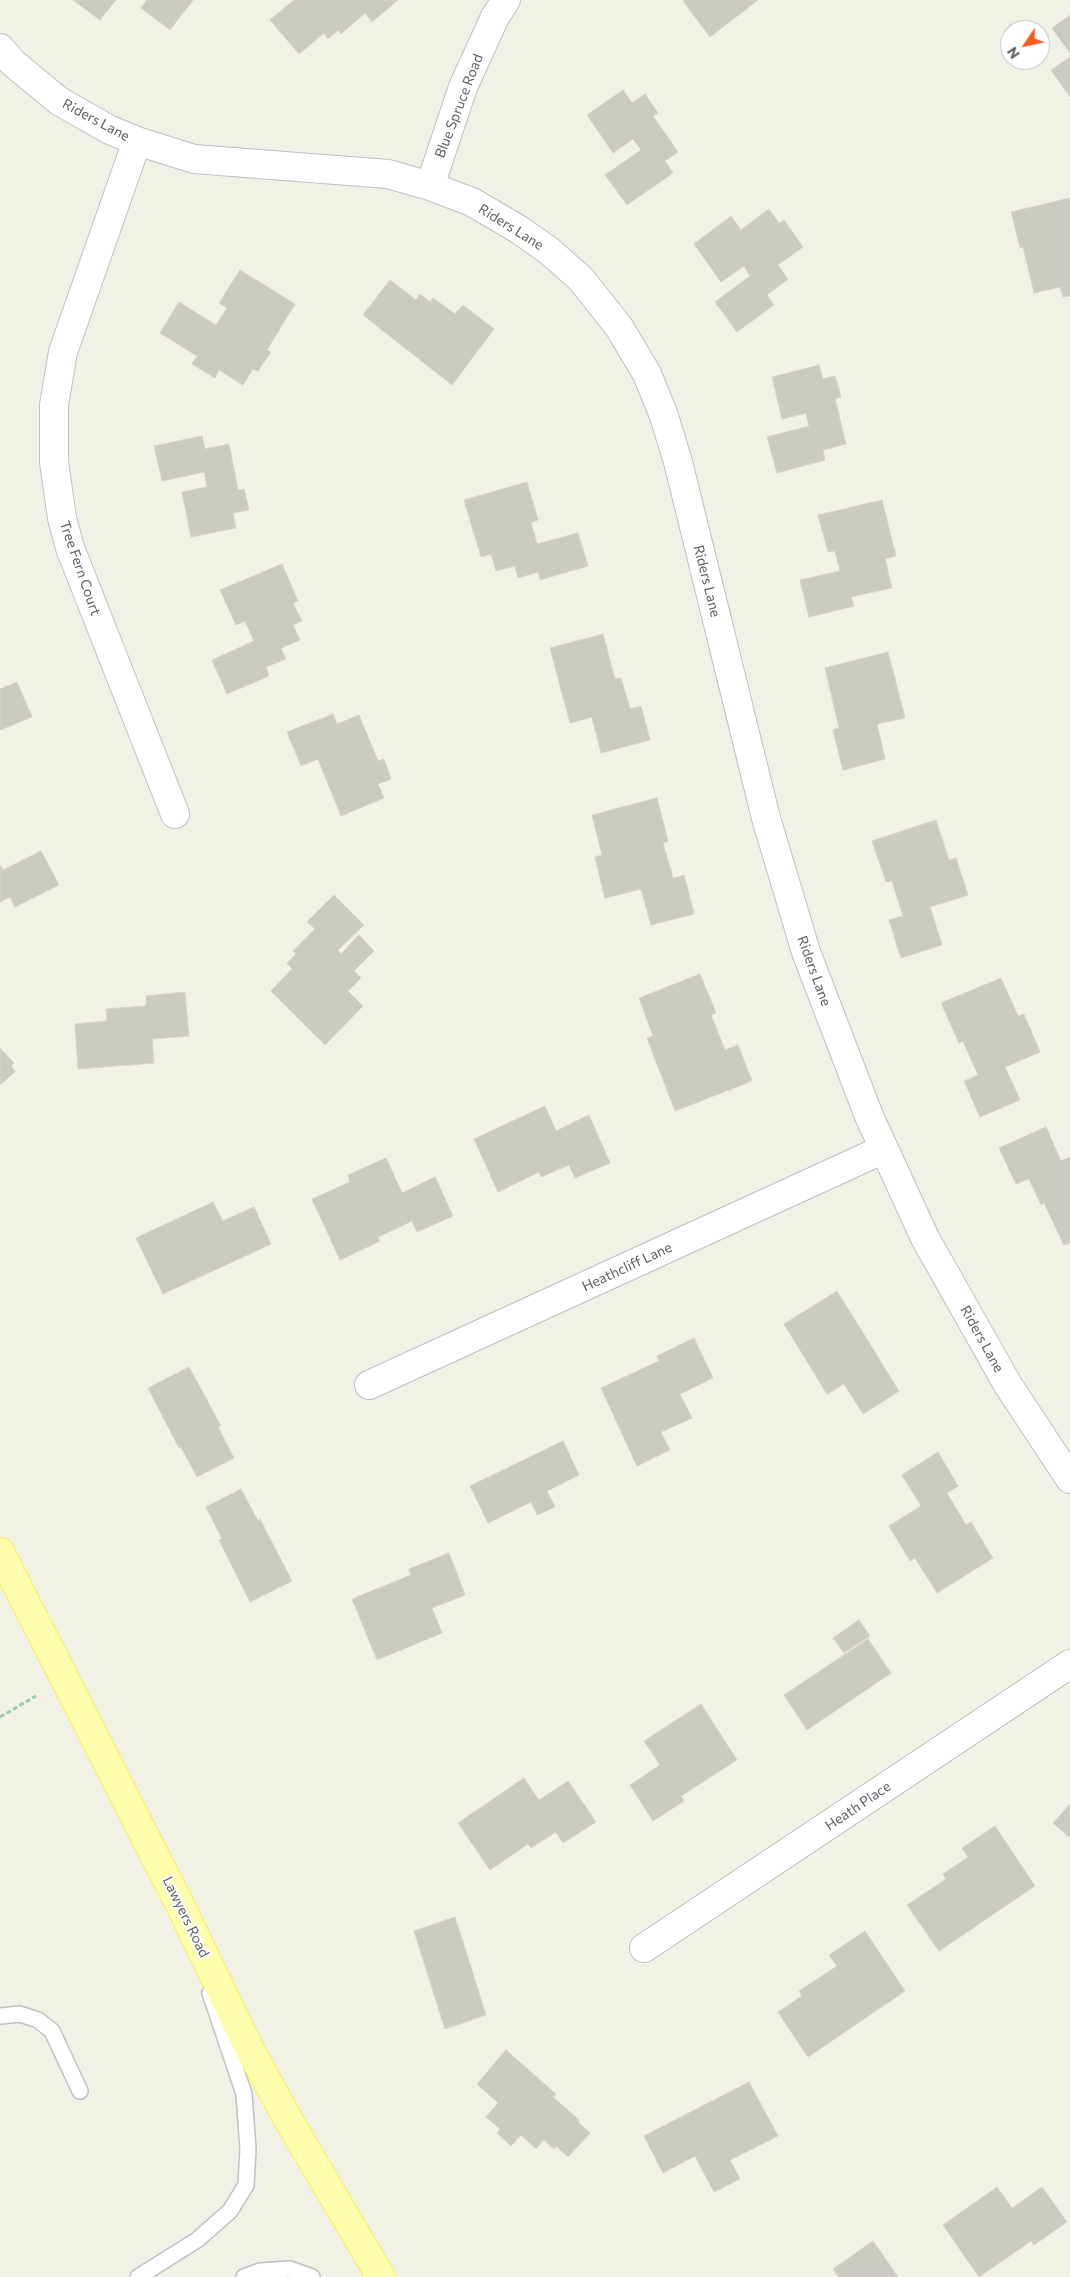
<!DOCTYPE html>
<html>
<head>
<meta charset="utf-8">
<style>
	body { margin:0 }
	#map { position:relative; width:1070px; height:2277px; overflow:hidden; background:#f1f1e6; font-family:Commissioner,sans-serif }
	canvas { display:block }
	.north { position:absolute; left:1000px; top:20px; width:50px; height:50px; box-sizing:border-box; background:#fff; border:1px solid #bebfc3; border-radius:50%; rotate:236deg; font-size:14px; font-weight:700; line-height:20px; text-align:center; color:#5d6068 }
	.north::after { content:''; display:block; margin:auto; width:18px; height:22px; background:#fa5b23; clip-path:polygon(50% 0,100% 100%,50% 72%,0 100%) }
</style>
</head>
<body>
<div id="map">
<canvas width="1070" height="2277"></canvas>
<div class="north">N</div>
</div>
<script>
const ctx = document.querySelector('canvas').getContext('2d');
ctx.lineJoin = 'round';
function paint(path, color) {
  ctx.fillStyle = color;
  ctx.fill(path, 'evenodd');
}
function poly(rows) {
  const path = new Path2D();
  for (const r of rows) {
    path.moveTo(r[0], r[1]);
    for (let i = 2; i < r.length; i += 2) path.lineTo(r[i], r[i + 1]);
  }
  return path;
}
function trace(path, color, width, dash) {
  ctx.strokeStyle = color;
  ctx.lineWidth = width;
  ctx.lineCap = dash ? 'butt' : 'round';
  ctx.setLineDash(dash || []);
  ctx.stroke(path);
}
function write(font, color, halo, rows, align = 'center') {
  ctx.font = font + ' Commissioner,sans-serif';
  ctx.lineWidth = 4;
  ctx.setLineDash([]);
  ctx.textBaseline = 'middle';
  ctx.strokeStyle = halo;
  ctx.fillStyle = color;
  for (const [text, x, y, turn = 0] of rows) {
    ctx.save();
    ctx.translate(x, y);
    ctx.rotate((+turn || 0) * Math.PI / 180);
    ctx.textAlign = isNaN(turn) ? turn : align;
    if (halo) ctx.strokeText(text, 0, 0);
    ctx.fillText(text, 0, 0);
    ctx.restore();
  }
}
const building = poly([
	[73,0,116,0,100,20,73,0],
	[147,0,193,0,170,30,141,8,147,0],
	[294,0,398,0,372,22,365,13,341,34,338,30,328,39,324,33,299,54,270,20,294,0],
	[685,0,758,0,710,37,683,1,685,0],
	[1070,15,1070,53,1052,28,1070,15],
	[1070,57,1070,97,1051,70,1070,57],
	[623,90,632,103,645,94,658,113,653,116,678,152,665,161,673,173,627,205,605,175,641,150,633,139,613,153,587,115,623,90],
	[1070,198,1070,296,1063,297,1060,287,1034,293,1023,247,1020,248,1011,212,1070,198],
	[769,209,779,223,784,220,803,247,778,265,788,279,767,295,774,305,737,332,715,302,750,276,744,266,721,282,694,244,731,216,741,230,769,209],
	[240,270,295,304,267,350,271,352,258,371,253,369,243,385,219,370,215,378,192,364,197,356,160,333,179,302,216,325,227,308,219,303,240,270],
	[390,280,416,300,420,294,430,302,433,298,455,314,463,305,494,329,452,385,363,315,390,280],
	[819,365,823,379,835,376,841,397,835,399,846,444,823,450,825,460,777,473,767,437,809,426,806,413,782,419,772,377,819,365],
	[202,436,205,449,229,444,238,490,244,489,249,510,233,513,236,528,191,537,182,492,207,487,204,472,162,481,154,446,202,436],
	[527,482,538,520,531,522,537,544,578,533,588,566,540,580,538,572,518,578,515,566,496,571,491,554,481,557,464,500,527,482],
	[882,500,896,556,885,559,892,588,851,597,854,606,809,617,800,580,840,571,835,551,828,552,818,515,882,500],
	[282,564,298,601,293,603,302,621,293,625,300,640,281,648,286,659,266,667,269,676,227,694,212,660,254,641,245,621,236,625,220,590,282,564],
	[603,634,615,679,621,678,630,709,641,706,650,740,601,753,592,717,570,723,550,648,603,634],
	[888,652,905,718,877,724,885,759,843,770,833,730,839,728,825,668,888,652],
	[17,682,32,717,0,730,0,689,17,682],
	[333,714,337,724,359,715,378,761,384,759,391,779,378,784,384,798,341,816,318,759,301,766,287,732,333,714],
	[657,798,668,841,663,843,673,878,684,875,694,914,651,925,641,889,605,898,595,857,602,855,592,815,657,798],
	[936,820,949,860,956,858,968,895,930,907,942,945,901,958,889,920,903,916,892,881,886,882,872,841,936,820],
	[41,851,59,885,15,907,10,897,0,902,0,865,3,870,41,851],
	[334,895,364,925,338,950,341,954,359,935,374,951,354,971,361,978,348,991,363,1006,325,1045,271,991,292,969,287,963,296,954,293,951,315,929,307,922,334,895],
	[700,974,716,1013,711,1015,725,1050,738,1045,752,1081,675,1111,647,1038,653,1036,639,998,700,974],
	[1001,978,1018,1016,1024,1014,1040,1052,1005,1067,1020,1100,980,1117,964,1081,978,1075,963,1041,959,1043,941,1003,1001,978],
	[185,992,189,1036,152,1039,154,1063,78,1069,75,1024,107,1021,106,1009,146,1006,146,996,185,992],
	[0,1048,14,1063,11,1066,15,1072,0,1085,0,1048],
	[545,1106,556,1131,589,1115,610,1163,575,1178,569,1165,541,1177,539,1172,498,1192,474,1139,545,1106],
	[1046,1127,1061,1161,1070,1157,1070,1243,1064,1245,1044,1203,1041,1205,1029,1179,1016,1184,999,1148,1046,1127],
	[386,1158,402,1193,435,1177,453,1216,417,1232,412,1221,378,1237,380,1241,340,1260,312,1199,350,1182,348,1175,386,1158],
	[213,1202,223,1221,254,1207,271,1244,163,1294,136,1238,213,1202],
	[837,1291,899,1391,863,1414,844,1384,827,1394,784,1324,837,1291],
	[694,1338,713,1378,680,1394,692,1418,661,1432,670,1450,637,1466,601,1388,659,1361,657,1356,694,1338],
	[189,1367,221,1426,218,1427,234,1458,197,1477,181,1447,179,1448,148,1388,189,1367],
	[563,1441,579,1475,547,1491,555,1507,537,1515,531,1502,488,1523,470,1486,563,1441],
	[938,1452,958,1486,947,1493,966,1525,971,1522,993,1558,937,1593,915,1558,910,1561,889,1526,921,1506,902,1475,938,1452],
	[241,1489,258,1521,260,1519,292,1581,250,1602,219,1540,222,1539,206,1507,241,1489],
	[449,1553,465,1595,432,1608,442,1633,377,1660,352,1599,411,1575,409,1569,449,1553],
	[859,1620,870,1636,844,1653,833,1638,859,1620],
	[868,1639,891,1673,807,1730,784,1695,868,1639],
	[701,1704,737,1760,681,1796,684,1801,653,1821,630,1785,660,1765,644,1741,701,1704],
	[524,1778,539,1800,568,1781,596,1822,563,1843,556,1832,531,1848,528,1844,490,1870,458,1823,524,1778],
	[1070,1804,1070,1838,1053,1823,1070,1804],
	[995,1826,1035,1886,939,1951,907,1905,946,1879,943,1874,968,1857,962,1848,995,1826],
	[455,1917,486,2015,445,2029,414,1931,455,1917],
	[865,1931,905,1991,808,2057,778,2012,802,1996,799,1991,837,1966,829,1955,865,1931],
	[506,2050,556,2094,553,2097,579,2120,578,2122,590,2133,568,2157,556,2146,554,2149,544,2140,536,2149,521,2135,511,2146,497,2133,500,2129,486,2117,498,2103,477,2084,506,2050],
	[749,2082,778,2136,730,2160,740,2179,714,2192,695,2156,663,2173,644,2136,749,2082],
	[997,2187,1012,2208,1042,2187,1067,2222,1034,2245,1031,2241,979,2277,943,2225,997,2187],
	[873,2241,898,2277,839,2277,833,2269,873,2241]
]);
const path = poly([
	[0,1717,36,1696]
]);
const lane = poly([
	[0,2016,20,2014,38,2020,52,2031,80,2091],
	[138,2277,197,2240,230,2211,246,2185,248,2149,244,2094,210,1993],
	[244,2277,260,2271,290,2269,312,2277]
]);
const street = poly([
	[0,48,13,63,59,101,110,130,137,141,194,159,388,174,430,186,472,202,518,229,548,250,581,279,619,327,647,374,664,416,678,462,766,818,806,952,869,1116,925,1238,1008,1385,1070,1479],
	[137,141,63,352,54,405,54,462,62,518,70,548,175,814],
	[430,186,463,87,495,17,506,0],
	[369,1385,884,1149],
	[644,1948,1070,1664]
]);
const primary = poly([
	[0,1552,181,1907,248,2046,289,2121,381,2277]
]);
const streetNames = [
	["Blue Spruce Road",459,106,-69],
	["Riders Lane",96,120,28],
	["Riders Lane",511,227,32],
	["Tree Fern Court",80,568,71],
	["Riders Lane",707,581,76],
	["Riders Lane",814,971,70],
	["Heathcliff Lane",627,1267,-25],
	["Riders Lane",982,1339,61],
	["Heath Place",858,1806,-34],
	["Lawyers Road",186,1917,64]
];
paint(building, '#cccbc3');
trace(building, '#d7d4c3', 1);
trace(lane, '#bfc1c8', 18);
trace(street, '#bfc1c8', 30);
trace(primary, '#ffed51', 30);
trace(path, '#98ccb0', 3, [5, 2.5]);
trace(lane, '#fff', 15);
trace(street, '#fff', 28);
trace(primary, '#fdffad', 28);
write('14px', '#5d6068', '#fff', streetNames);
</script>
</body>
</html>
